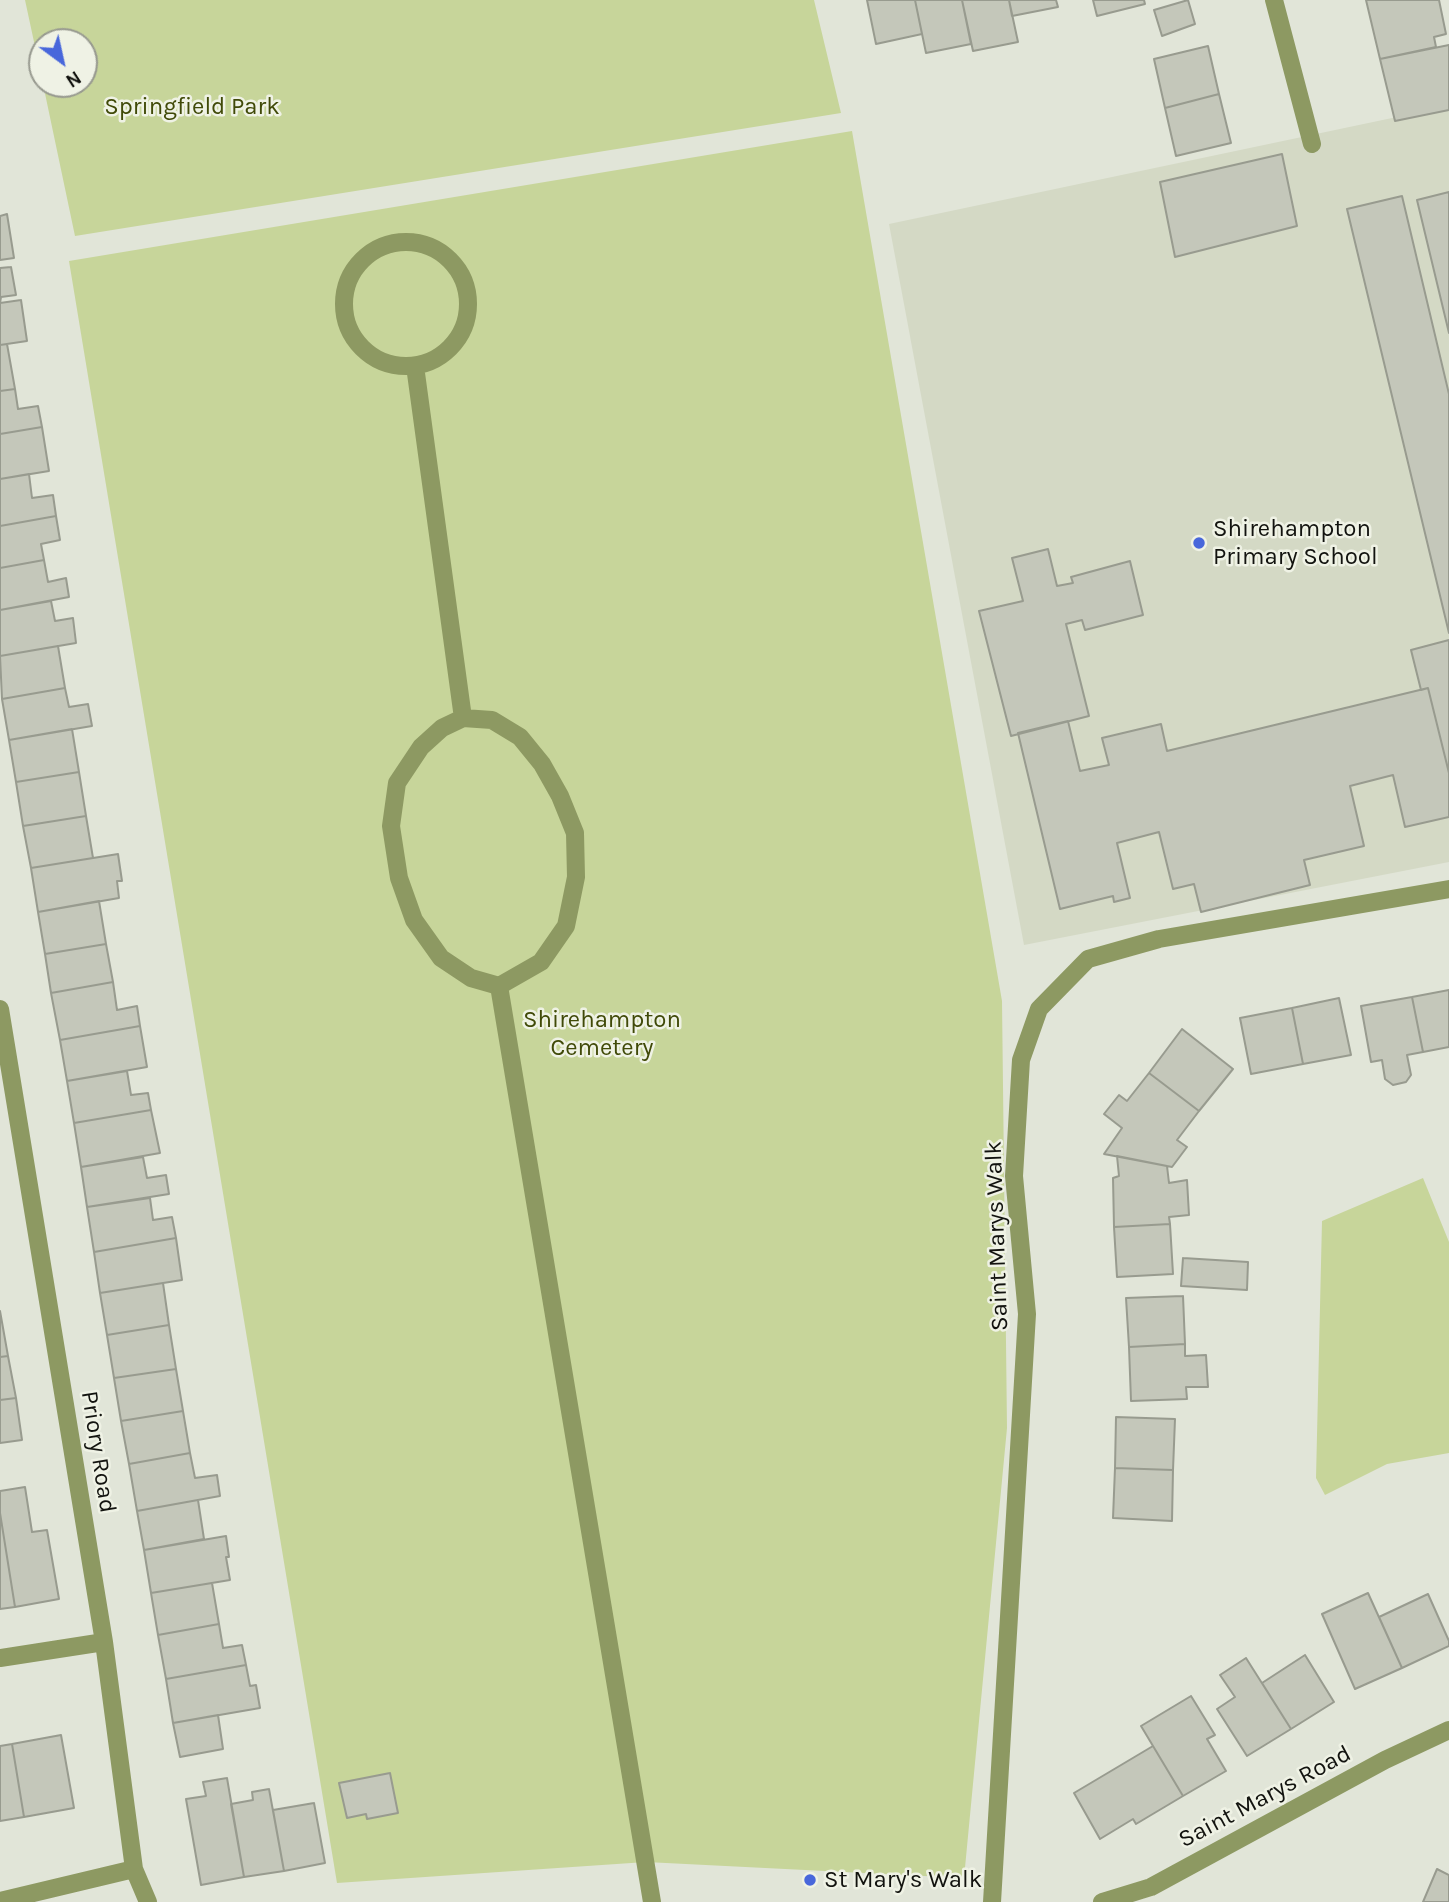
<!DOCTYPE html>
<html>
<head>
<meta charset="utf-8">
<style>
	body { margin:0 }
	#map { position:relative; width:1449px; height:1902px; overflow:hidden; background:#e1e5d8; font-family:Karla,sans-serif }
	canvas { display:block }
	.north { position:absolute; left:28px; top:28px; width:70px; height:70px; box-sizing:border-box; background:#eff2e5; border:2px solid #97998f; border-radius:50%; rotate:147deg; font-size:19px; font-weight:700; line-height:28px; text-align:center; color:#12130f }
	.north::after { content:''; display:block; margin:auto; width:24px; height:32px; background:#4867db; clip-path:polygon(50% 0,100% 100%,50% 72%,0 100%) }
</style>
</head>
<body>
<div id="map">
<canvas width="1449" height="1902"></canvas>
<div class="north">N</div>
</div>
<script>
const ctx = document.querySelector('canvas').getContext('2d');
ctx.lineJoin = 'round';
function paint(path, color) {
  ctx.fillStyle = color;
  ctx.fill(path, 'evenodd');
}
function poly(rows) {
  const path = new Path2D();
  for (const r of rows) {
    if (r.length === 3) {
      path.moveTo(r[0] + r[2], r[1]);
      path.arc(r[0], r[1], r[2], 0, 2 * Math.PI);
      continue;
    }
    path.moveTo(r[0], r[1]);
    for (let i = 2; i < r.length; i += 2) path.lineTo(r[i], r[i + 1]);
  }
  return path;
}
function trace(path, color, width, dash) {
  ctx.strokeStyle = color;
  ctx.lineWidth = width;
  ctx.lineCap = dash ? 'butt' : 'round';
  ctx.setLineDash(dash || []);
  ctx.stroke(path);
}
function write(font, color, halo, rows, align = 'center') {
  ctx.font = font + ' Karla,sans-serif';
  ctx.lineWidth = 5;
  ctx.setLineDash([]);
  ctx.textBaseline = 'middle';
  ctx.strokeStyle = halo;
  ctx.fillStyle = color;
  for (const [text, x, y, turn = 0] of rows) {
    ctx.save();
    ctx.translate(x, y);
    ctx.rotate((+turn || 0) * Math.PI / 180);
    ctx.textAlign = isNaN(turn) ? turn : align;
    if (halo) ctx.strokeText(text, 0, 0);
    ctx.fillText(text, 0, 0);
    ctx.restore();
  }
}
const built = poly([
	[1449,106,1449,862,1024,945,889,224]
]);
const green = poly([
	[25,0,814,0,841,113,75,236,43,84,84,84,84,42,42,42,42,79],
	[852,131,1002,1001,1007,1428,964,1878,646,1862,337,1883,69,261],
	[1423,1178,1449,1242,1449,1453,1387,1464,1325,1495,1316,1478,1322,1221]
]);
const building = poly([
	[867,0,915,0,922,34,876,44,867,0],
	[915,0,962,0,971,44,926,53,915,0],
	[962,0,1009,0,1018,42,973,51,962,0],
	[1009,0,1056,0,1058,7,1012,16,1009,0],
	[1093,0,1144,0,1145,4,1097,16,1093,0],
	[1188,0,1195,24,1162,36,1154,10,1188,0],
	[1366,0,1439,0,1446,34,1434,37,1436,47,1380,59,1366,0],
	[1449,45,1449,110,1395,121,1380,59,1449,45],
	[1208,46,1219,94,1165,108,1154,59,1208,46],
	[1219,94,1231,143,1176,156,1165,108,1219,94],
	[1282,154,1297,226,1175,257,1160,182,1282,154],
	[1449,192,1449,333,1417,200,1449,192],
	[1402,196,1449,394,1449,633,1347,209,1402,196],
	[7,214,14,258,0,260,0,216,7,214],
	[11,267,16,295,1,297,0,303,0,268,11,267],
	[21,300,27,341,0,345,0,303,21,300],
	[7,344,15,389,0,391,0,345,7,344],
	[15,389,18,409,38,406,42,427,0,434,0,391,15,389],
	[42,427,49,471,0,479,0,434,42,427],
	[29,474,32,498,53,495,56,516,0,526,0,479,29,474],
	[56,516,60,540,41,544,44,560,0,568,0,526,56,516],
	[1048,549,1057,586,1073,583,1071,577,1130,561,1143,615,1085,630,1082,620,1066,624,1089,716,1011,736,979,611,1023,601,1012,558,1048,549],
	[44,560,48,582,66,578,69,597,0,610,0,568,44,560],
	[51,601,55,621,73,618,76,643,0,656,0,610,51,601],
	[1449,640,1449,773,1428,688,1421,690,1411,650,1449,640],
	[58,646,65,688,2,699,0,656,58,646],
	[65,688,69,707,88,704,92,726,9,740,2,699,65,688],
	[1428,688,1449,773,1449,817,1405,827,1393,775,1350,786,1364,846,1304,860,1310,885,1201,912,1194,884,1173,889,1159,832,1117,843,1130,898,1114,902,1113,896,1060,909,1018,733,1068,721,1080,771,1109,765,1102,738,1161,724,1167,751,1428,688],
	[72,729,79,772,16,782,9,740,72,729],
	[79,772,86,816,23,826,16,782,79,772],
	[86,816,93,858,31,868,23,826,86,816],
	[118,854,122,881,117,881,119,898,38,912,31,868,118,854],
	[99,901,106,944,45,954,38,912,99,901],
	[106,944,113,982,51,993,45,954,106,944],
	[113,982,117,1010,137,1006,140,1026,60,1040,51,993,113,982],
	[1449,990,1449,1047,1423,1052,1412,997,1449,990],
	[1412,997,1423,1052,1407,1055,1411,1075,1406,1082,1393,1085,1385,1079,1382,1060,1371,1062,1361,1006,1412,997],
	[1339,998,1351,1055,1303,1064,1292,1008,1339,998],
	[1292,1008,1303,1064,1251,1074,1240,1018,1292,1008],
	[140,1026,147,1067,67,1081,60,1040,140,1026],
	[1182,1029,1233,1069,1199,1111,1149,1073,1182,1029],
	[127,1071,131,1095,148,1093,151,1110,74,1123,67,1081,127,1071],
	[1149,1073,1199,1111,1177,1140,1187,1147,1172,1167,1104,1154,1122,1128,1104,1114,1119,1095,1127,1101,1149,1073],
	[151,1110,160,1153,81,1167,74,1123,151,1110],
	[1117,1156,1167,1166,1169,1183,1187,1180,1189,1215,1169,1217,1170,1224,1114,1227,1113,1178,1119,1176,1117,1156],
	[143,1157,147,1178,166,1175,169,1194,87,1207,81,1167,143,1157],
	[150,1198,153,1220,172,1217,176,1238,94,1252,87,1207,150,1198],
	[1170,1224,1173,1274,1117,1277,1114,1227,1170,1224],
	[176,1238,182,1280,100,1293,94,1252,176,1238],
	[1183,1258,1248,1262,1247,1290,1181,1286,1183,1258],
	[163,1283,169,1325,107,1335,100,1293,163,1283],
	[1183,1296,1185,1344,1129,1347,1126,1298,1183,1296],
	[0,1311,8,1356,0,1357,0,1311],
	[169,1325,176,1369,114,1378,107,1335,169,1325],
	[1185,1344,1185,1356,1206,1355,1208,1387,1186,1387,1187,1399,1131,1401,1129,1347,1185,1344],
	[8,1356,16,1398,0,1400,0,1357,8,1356],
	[176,1369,183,1411,121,1421,114,1378,176,1369],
	[16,1398,22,1440,0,1443,0,1400,16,1398],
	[183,1411,190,1453,129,1464,121,1421,183,1411],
	[1116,1417,1175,1419,1173,1470,1115,1468,1116,1417],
	[190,1453,195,1478,217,1475,220,1496,137,1511,129,1464,190,1453],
	[1115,1468,1173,1470,1172,1521,1113,1518,1115,1468],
	[25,1487,32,1532,47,1530,59,1599,15,1607,0,1513,0,1491,25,1487],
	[198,1500,204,1539,144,1550,137,1511,198,1500],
	[0,1513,15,1607,0,1609,0,1513],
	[226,1536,229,1557,226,1557,230,1580,151,1593,144,1550,226,1536],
	[212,1583,219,1624,158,1635,151,1593,212,1583],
	[1368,1593,1402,1668,1355,1689,1322,1614,1368,1593],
	[1428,1594,1449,1641,1449,1646,1402,1668,1379,1617,1428,1594],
	[219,1624,223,1648,242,1645,246,1665,166,1679,158,1635,219,1624],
	[1305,1655,1334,1702,1291,1729,1262,1683,1305,1655],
	[1246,1658,1291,1729,1247,1756,1217,1709,1235,1697,1220,1675,1246,1658],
	[246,1665,250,1686,256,1685,260,1708,173,1723,166,1679,246,1665],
	[1191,1696,1215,1735,1207,1739,1226,1771,1183,1796,1141,1726,1191,1696],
	[218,1715,223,1749,180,1757,173,1723,218,1715],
	[61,1735,74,1808,24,1817,12,1744,61,1735],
	[12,1744,24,1817,0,1821,0,1746,12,1744],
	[1153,1746,1183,1796,1136,1824,1133,1819,1100,1839,1074,1793,1153,1746],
	[390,1773,398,1813,367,1819,366,1814,347,1818,339,1783,390,1773],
	[227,1778,244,1877,201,1885,186,1799,206,1796,203,1782,227,1778],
	[269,1789,284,1871,244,1877,231,1804,253,1800,252,1792,269,1789],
	[314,1803,325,1863,284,1871,273,1810,314,1803],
	[1437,1869,1449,1875,1449,1902,1423,1902,1437,1869]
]);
const minor = poly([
	[1274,0,1312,144],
	[406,304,62],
	[415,366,463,718],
	[463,718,492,720,520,737,542,764,560,796,575,833,576,877,566,926,541,962,499,986,471,978,441,958,414,920,399,878,391,826,397,783,421,747,442,728,463,718],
	[499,986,652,1902],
	[0,1009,104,1642,134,1869,148,1902],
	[0,1658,104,1642],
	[0,1901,134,1869],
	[992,1902,1027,1314,1014,1176,1021,1060,1039,1009,1088,959,1159,939,1449,889],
	[1102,1902,1151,1887,1385,1760,1449,1730]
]);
const markers = [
	[1199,543,7,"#4867db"],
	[810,1880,7,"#4867db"]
];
const parkNames = [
	["Springfield Park",192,107],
	["Shirehampton",602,1020],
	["Cemetery",602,1048]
];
const poiNames = [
	["Shirehampton",1213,529],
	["Primary School",1213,557],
	["St Mary's Walk",824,1880]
];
const streetNames = [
	["Saint Marys Walk",997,1236,-92],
	["Priory Road",98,1452,81],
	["Saint Marys Road",1265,1797,-28]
];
paint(built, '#d4d9c5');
paint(green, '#c7d59a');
paint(building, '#c4c7ba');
trace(building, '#989b8f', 2);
trace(minor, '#8d9962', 18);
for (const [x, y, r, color] of markers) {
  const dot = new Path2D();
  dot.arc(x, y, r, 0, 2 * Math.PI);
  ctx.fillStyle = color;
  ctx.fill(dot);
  trace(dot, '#eff2e5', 2.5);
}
write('24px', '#404a08', '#eff2e5', parkNames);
write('24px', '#12130f', '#eff2e5', poiNames, 'left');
write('24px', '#12130f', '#eff2e5', streetNames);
</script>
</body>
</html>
